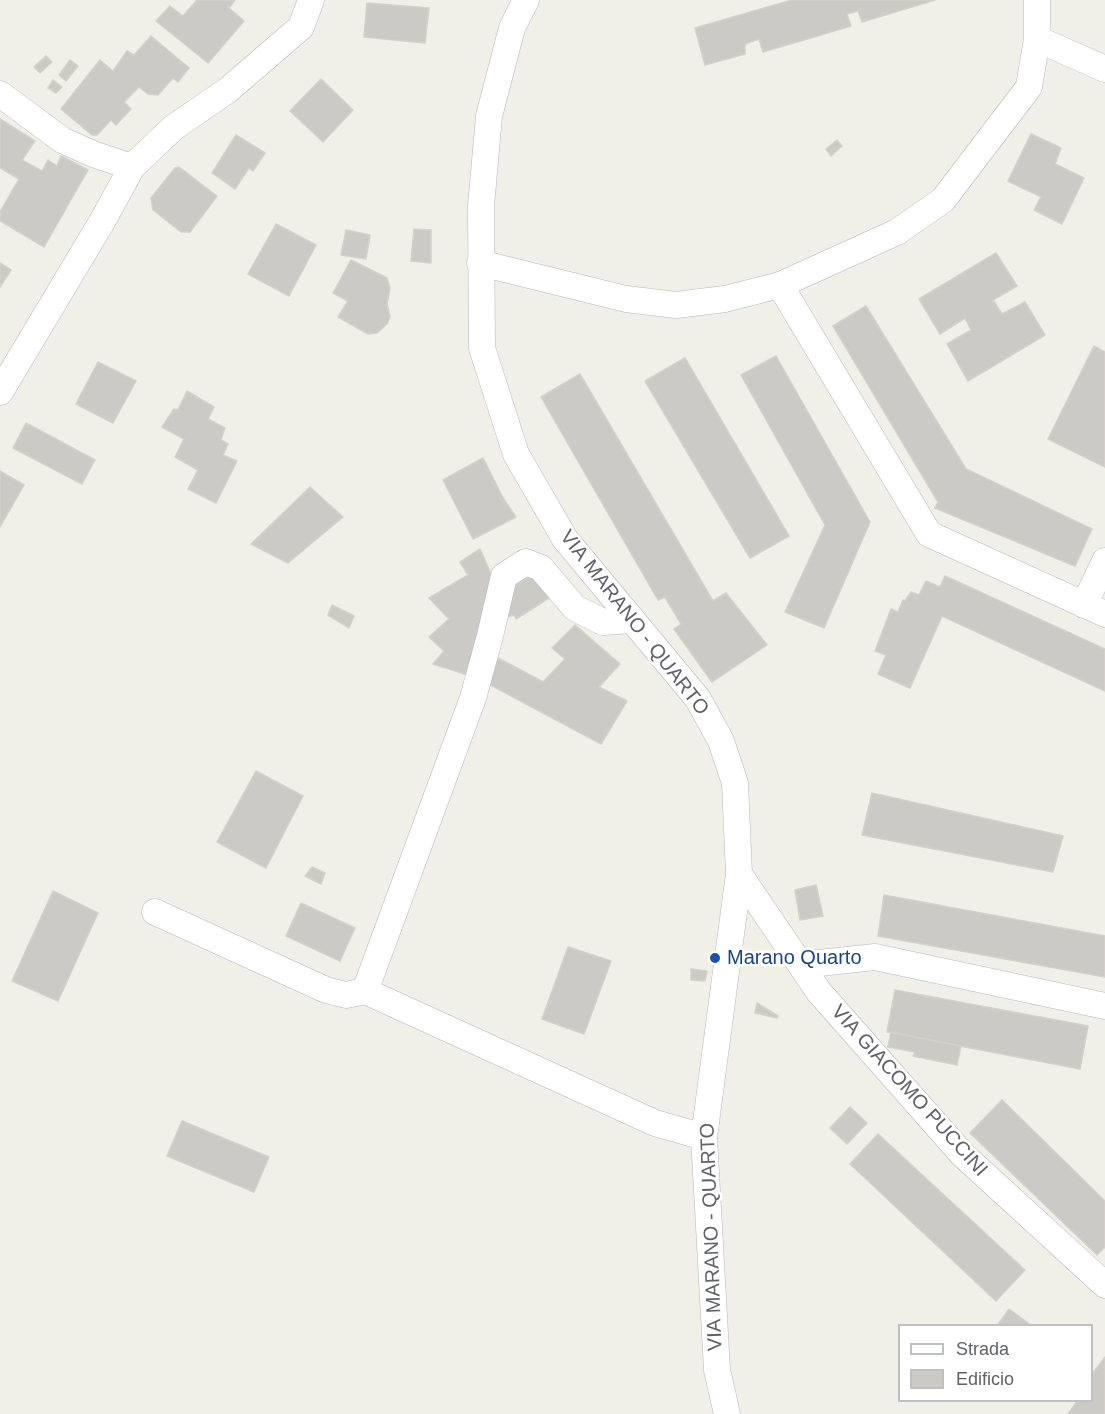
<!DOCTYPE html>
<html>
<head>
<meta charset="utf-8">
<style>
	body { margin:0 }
	#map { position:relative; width:1105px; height:1414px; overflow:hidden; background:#f0efe8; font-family:Helvetica,sans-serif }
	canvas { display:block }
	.legend { position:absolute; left:898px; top:1324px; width:195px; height:78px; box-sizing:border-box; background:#fff; border:2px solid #bfc0c2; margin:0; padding:8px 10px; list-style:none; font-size:18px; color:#606267 }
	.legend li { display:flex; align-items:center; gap:12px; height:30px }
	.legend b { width:30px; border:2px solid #bfc0c2 }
</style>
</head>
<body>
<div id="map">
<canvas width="1105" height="1414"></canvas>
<ul class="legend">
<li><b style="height:8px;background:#fff"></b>Strada</li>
<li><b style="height:16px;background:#cbcac5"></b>Edificio</li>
</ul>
</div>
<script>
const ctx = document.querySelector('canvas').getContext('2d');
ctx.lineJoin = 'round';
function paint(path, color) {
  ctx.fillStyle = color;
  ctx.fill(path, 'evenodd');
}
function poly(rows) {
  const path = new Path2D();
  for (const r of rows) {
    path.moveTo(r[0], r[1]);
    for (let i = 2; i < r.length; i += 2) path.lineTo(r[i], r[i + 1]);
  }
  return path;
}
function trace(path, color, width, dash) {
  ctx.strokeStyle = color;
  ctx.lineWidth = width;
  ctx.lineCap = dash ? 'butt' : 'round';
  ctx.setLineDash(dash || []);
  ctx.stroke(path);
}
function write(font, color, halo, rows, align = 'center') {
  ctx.font = font + ' Helvetica,sans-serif';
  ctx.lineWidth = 5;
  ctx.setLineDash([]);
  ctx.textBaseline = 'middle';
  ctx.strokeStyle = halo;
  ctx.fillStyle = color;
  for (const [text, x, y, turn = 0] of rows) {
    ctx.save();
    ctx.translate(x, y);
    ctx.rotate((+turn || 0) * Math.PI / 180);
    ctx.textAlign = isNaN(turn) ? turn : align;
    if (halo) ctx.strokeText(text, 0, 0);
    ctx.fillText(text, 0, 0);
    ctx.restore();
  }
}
const building = poly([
	[197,0,235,0,229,8,244,21,208,63,156,21,170,6,183,16,197,0],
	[792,0,935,0,862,22,858,11,847,14,851,26,763,52,759,39,745,44,745,54,705,65,695,28,792,0],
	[367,3,429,8,425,43,364,37,367,3],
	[151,36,189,68,178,82,173,78,158,95,148,94,139,87,124,102,131,109,116,125,111,120,97,135,92,135,61,109,100,60,113,71,127,51,134,55,151,36],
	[46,56,52,62,40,73,34,67,46,56],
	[70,60,78,66,66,81,59,75,70,60],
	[321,79,353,110,323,142,290,111,321,79],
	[53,80,62,87,56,93,48,88,53,80],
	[0,119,35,141,22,160,42,171,48,160,57,166,61,156,88,170,44,247,0,221,0,212,19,179,0,168,0,119],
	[1031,134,1061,148,1055,164,1084,178,1062,224,1034,210,1041,197,1008,181,1031,134],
	[236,135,265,153,253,171,249,168,235,189,212,173,236,135],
	[837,140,842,146,831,156,826,149,837,140],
	[179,167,217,196,190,232,181,232,153,210,151,198,175,168,179,167],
	[276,224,316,245,289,296,248,274,276,224],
	[414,229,431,230,431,263,411,261,414,229],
	[346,230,370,235,366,259,341,255,346,230],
	[996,253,1017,286,993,300,1002,314,1025,302,1045,335,968,381,947,344,971,330,965,318,940,334,919,299,996,253],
	[351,260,387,278,390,288,387,304,390,317,387,324,377,333,368,334,338,317,348,301,333,293,351,260],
	[0,263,11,270,0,287,0,263],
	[866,306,966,469,1092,529,1075,566,935,508,938,502,833,326,866,306],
	[1094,346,1105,352,1105,467,1048,439,1094,346],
	[776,356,870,522,824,628,785,612,825,525,741,375,776,356],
	[685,358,789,536,750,558,645,381,685,358],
	[98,362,136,381,113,423,76,404,98,362],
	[580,374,713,601,726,593,767,645,712,682,674,629,681,624,665,597,658,600,541,397,580,374],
	[187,391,214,407,208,419,225,428,221,440,228,444,223,455,237,461,216,503,188,489,198,470,175,457,184,439,162,427,174,409,178,410,187,391],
	[26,423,95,460,82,484,13,448,26,423],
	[483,458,503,498,516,517,473,539,443,480,483,458],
	[0,471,24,485,0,527,0,471],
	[310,487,343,517,288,563,251,544,310,487],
	[480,549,495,583,471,676,433,664,444,651,429,637,449,619,429,598,468,575,460,562,480,549],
	[534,574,549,598,516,619,514,615,505,618,501,594,534,574],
	[945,576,1105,649,1105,691,942,616,910,688,878,674,886,655,875,651,891,609,898,612,903,600,905,601,911,592,919,595,926,581,940,587,945,576],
	[332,605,354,616,349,628,328,615,332,605],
	[575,625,620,664,599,687,627,701,601,744,485,682,498,658,543,682,565,659,552,648,575,625],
	[256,771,303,796,266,868,217,842,256,771],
	[872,793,1063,836,1053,872,862,835,872,793],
	[312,867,325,873,321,884,305,876,312,867],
	[816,885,823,916,800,920,795,890,816,885],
	[53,891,98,913,58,1001,12,981,53,891],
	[884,895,1105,936,1105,977,878,936,884,895],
	[301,903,355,928,340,961,286,936,301,903],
	[568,947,611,961,584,1034,542,1019,568,947],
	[691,969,707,971,705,981,691,980,691,969],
	[895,990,1088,1026,1080,1069,887,1032,895,990],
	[757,1003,778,1016,777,1018,755,1013,757,1003],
	[891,1032,961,1046,957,1065,913,1056,915,1052,888,1047,891,1032],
	[1002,1100,1105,1201,1105,1247,1097,1255,970,1133,1002,1100],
	[850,1107,867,1123,847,1144,830,1128,850,1107],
	[182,1121,269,1157,254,1192,167,1156,182,1121],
	[878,1134,1025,1270,996,1301,850,1164,878,1134],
	[1009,1309,1032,1326,997,1326,1009,1309],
	[1105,1357,1105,1414,1068,1414,1078,1400,1092,1400,1092,1374,1105,1357]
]);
const minor = poly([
	[526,0,512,28,489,116,481,206,482,348,516,454,565,539,698,699,721,741,735,783,739,874,704,1137,717,1370,727,1414],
	[1037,39,1105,69],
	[0,94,62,140,93,154,132,167],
	[480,263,626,299,676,305,725,299,780,285,897,232,943,200,1029,87,1037,39,1037,0],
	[780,285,929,534,1105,614],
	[0,392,103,220,132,167,173,128,228,90,301,27,311,0],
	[1084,605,1105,561],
	[739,874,819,992,962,1154,1105,1285],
	[155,912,326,990,346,995,365,991,655,1123,704,1137],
	[801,965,875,957,1105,1006],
	[365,991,473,698,490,636,504,576,526,562,541,568,575,608,603,622,632,620]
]);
const markers = [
	[715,958,6,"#1a4fb4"]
];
const streetNames = [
	["VIA MARANO - QUARTO",634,623,52],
	["VIA GIACOMO PUCCINI",909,1091,48],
	["VIA MARANO - QUARTO",712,1237,-92]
];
const transitNames = [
	["Marano Quarto",727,958]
];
paint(building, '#cbcac5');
trace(building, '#d4d1c7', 1.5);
trace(minor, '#b5b7bb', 27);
trace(minor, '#fff', 26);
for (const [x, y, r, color] of markers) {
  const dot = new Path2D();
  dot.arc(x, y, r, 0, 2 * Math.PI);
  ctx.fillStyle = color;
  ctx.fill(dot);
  trace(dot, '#fff', 2);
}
write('20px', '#606267', '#fff', streetNames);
write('20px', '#164399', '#fff', transitNames, 'left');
</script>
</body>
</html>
